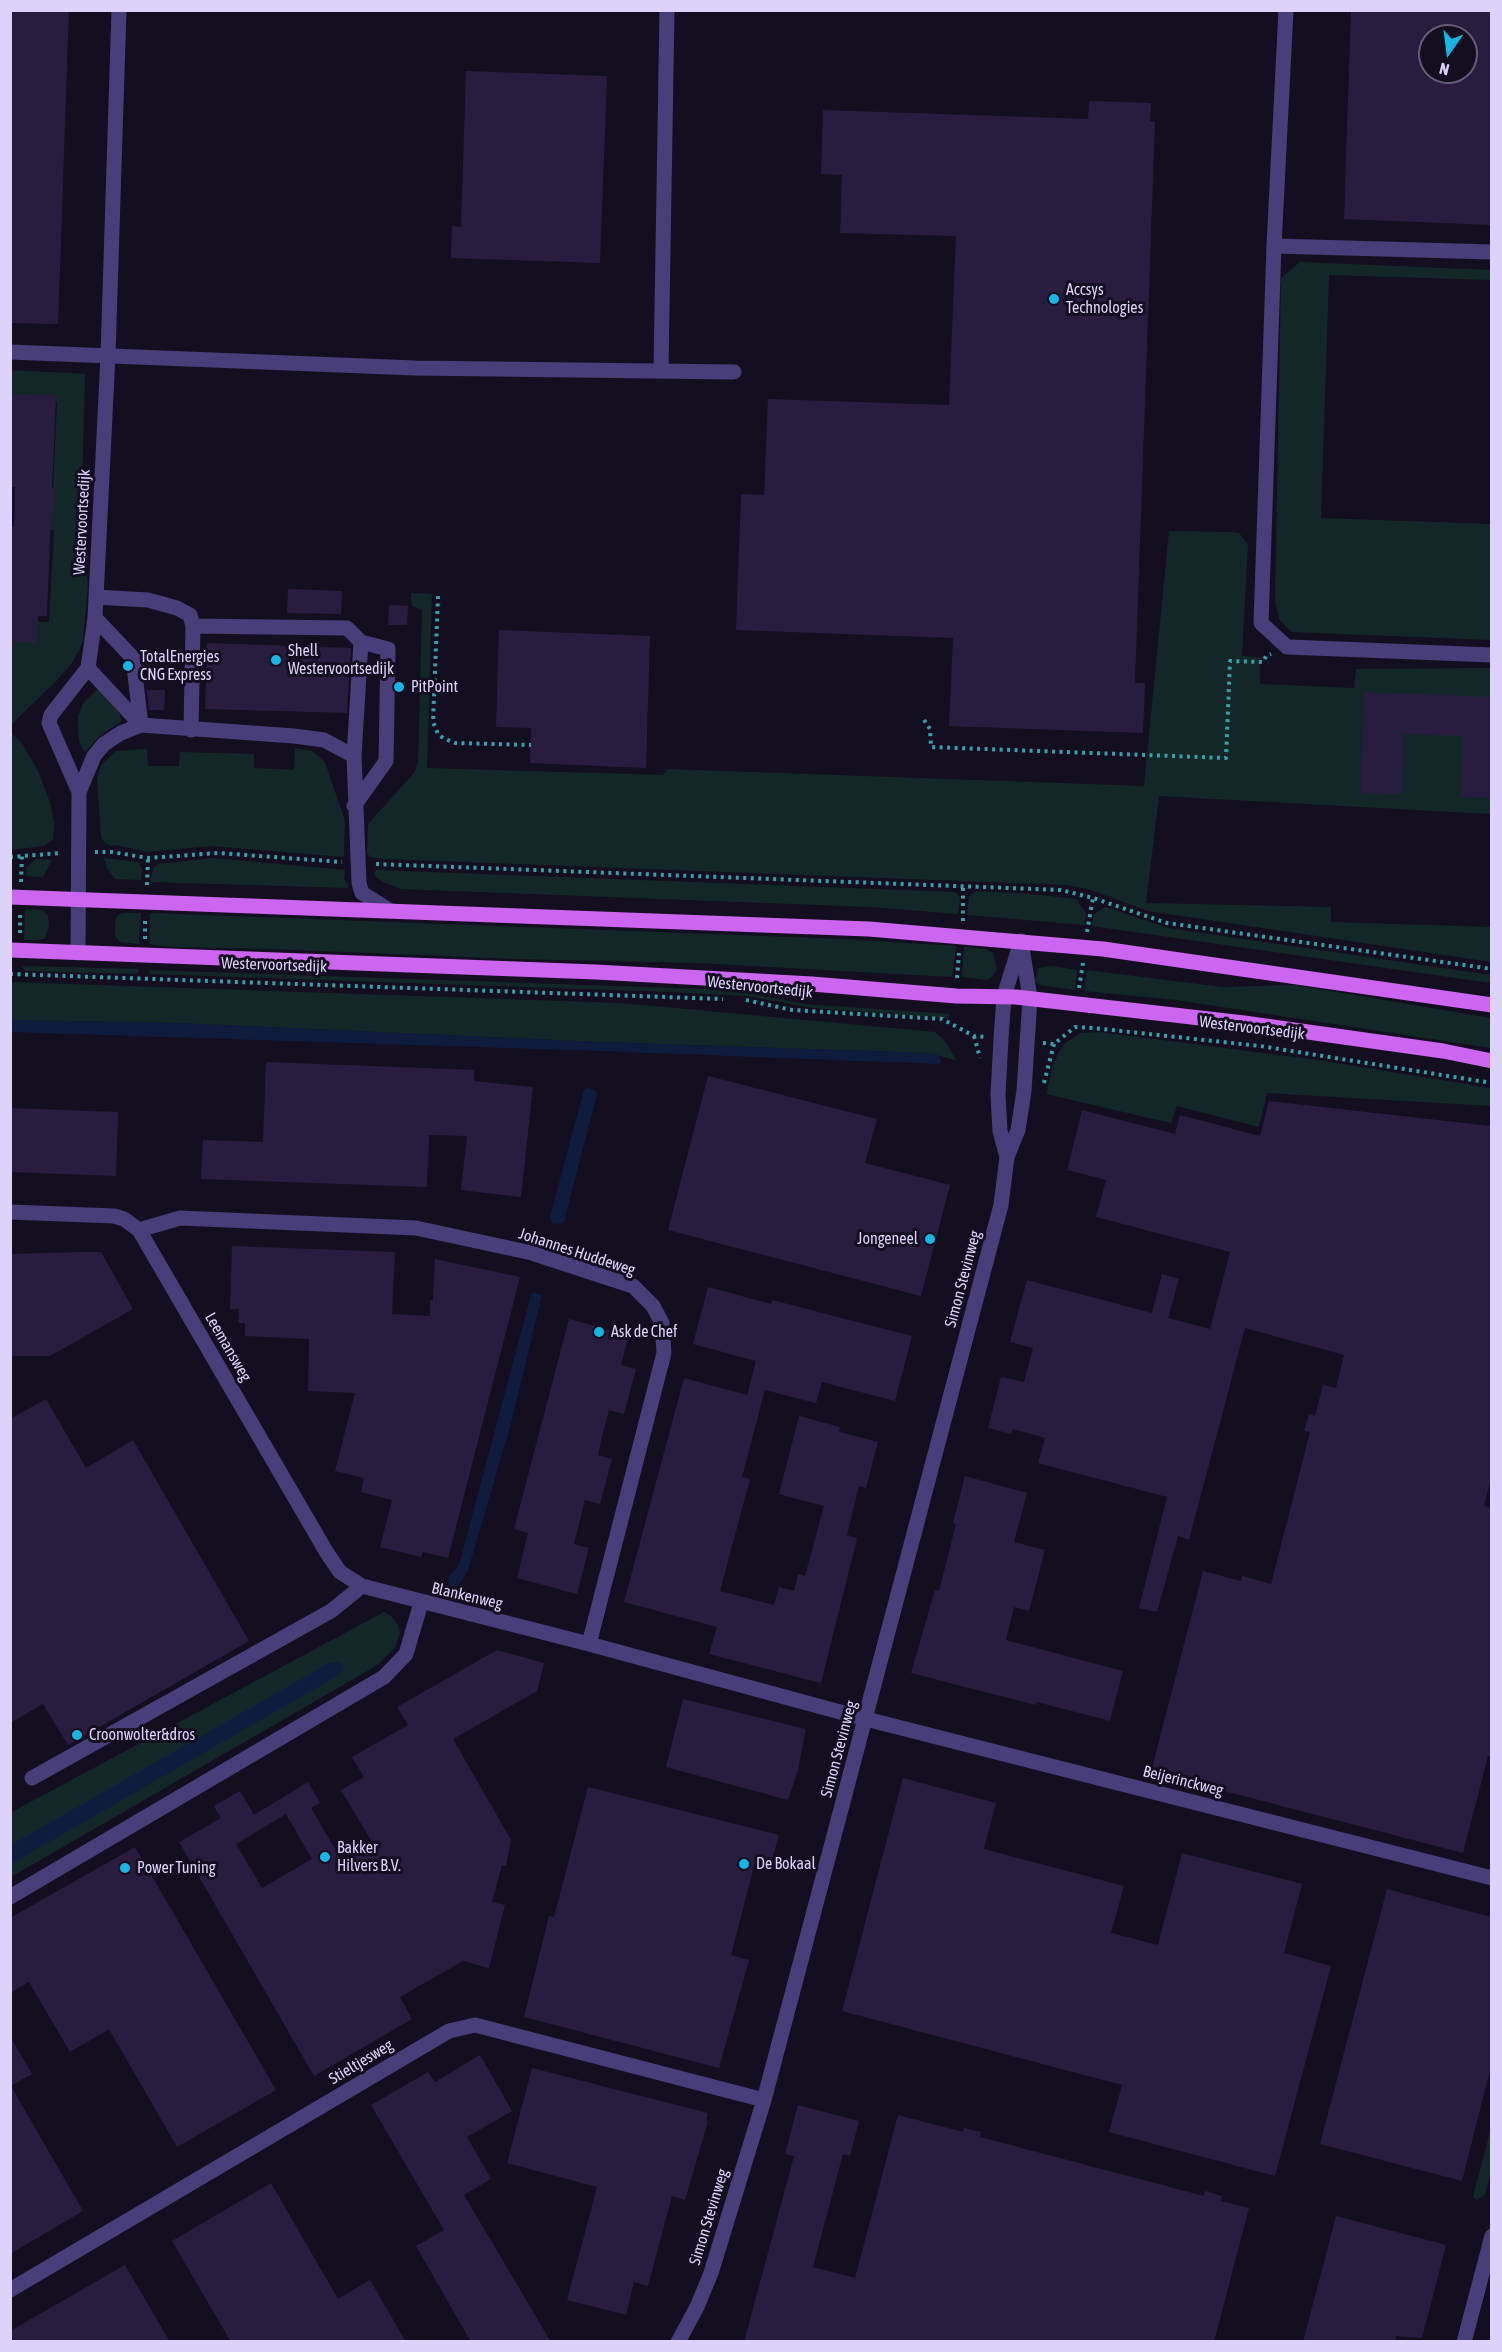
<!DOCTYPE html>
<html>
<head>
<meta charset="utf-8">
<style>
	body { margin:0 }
	#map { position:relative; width:1502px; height:2352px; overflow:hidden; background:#140f20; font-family:"Asap Condensed",sans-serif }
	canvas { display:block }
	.frame { position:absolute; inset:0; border:12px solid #dcd2fa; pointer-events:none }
	.north { position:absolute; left:1418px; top:24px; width:60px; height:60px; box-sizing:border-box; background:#140f20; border:2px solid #645d77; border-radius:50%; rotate:194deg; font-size:16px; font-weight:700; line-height:24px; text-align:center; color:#dcd2fa }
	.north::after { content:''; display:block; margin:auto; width:21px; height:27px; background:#17b5e2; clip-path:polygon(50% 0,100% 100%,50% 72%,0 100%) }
</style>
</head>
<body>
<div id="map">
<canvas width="1502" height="2352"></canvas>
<div class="frame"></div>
<div class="north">N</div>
</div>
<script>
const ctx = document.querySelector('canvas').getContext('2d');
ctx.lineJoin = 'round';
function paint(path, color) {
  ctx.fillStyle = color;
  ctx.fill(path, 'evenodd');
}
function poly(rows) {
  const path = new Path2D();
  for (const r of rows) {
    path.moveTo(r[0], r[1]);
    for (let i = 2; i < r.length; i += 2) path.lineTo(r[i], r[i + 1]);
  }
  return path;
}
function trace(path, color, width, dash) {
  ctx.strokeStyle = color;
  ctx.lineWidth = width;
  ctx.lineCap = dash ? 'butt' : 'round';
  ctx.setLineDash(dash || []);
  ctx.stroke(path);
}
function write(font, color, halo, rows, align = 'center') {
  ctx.font = font + ' "Asap Condensed",sans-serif';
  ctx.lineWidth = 6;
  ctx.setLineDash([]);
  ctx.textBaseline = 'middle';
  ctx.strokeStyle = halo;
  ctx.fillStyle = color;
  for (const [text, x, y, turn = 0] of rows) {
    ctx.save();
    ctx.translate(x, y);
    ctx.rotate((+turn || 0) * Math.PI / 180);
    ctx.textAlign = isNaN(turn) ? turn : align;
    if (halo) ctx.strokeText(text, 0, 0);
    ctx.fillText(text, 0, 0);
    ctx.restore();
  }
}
const green = poly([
	[1300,262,1491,270,1491,280,1329,275,1321,518,1491,524,1491,640,1292,632,1279,619,1275,601,1281,278],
	[11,370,85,374,81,528,88,585,83,642,72,663,59,678,11,725,11,640,36,622,49,622,54,530,33,529,52,510,57,402,11,399],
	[1169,531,1231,532,1239,533,1248,544,1242,656,1260,657,1260,684,1354,688,1356,669,1491,668,1491,814,1159,796,1146,903,1331,907,1331,922,1491,927,1491,962,1148,911,1088,889,1066,885,385,859,370,857,367,853,368,824,414,773,418,763,422,610,412,606,411,593,432,594,427,768,663,775,668,769,1144,786],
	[98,689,120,714,121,721,99,737,85,752,80,744,78,732,78,716,84,702],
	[10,732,22,743,38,771,51,805,54,823,53,839,44,846,11,850],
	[295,748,312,751,325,762,345,821,344,857,212,846,146,852,117,845,111,846,105,843,101,837,97,778,102,764,116,751,147,749,148,766,179,766,180,752,254,754,254,768,294,770],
	[104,858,138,862,142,869,141,880,115,879,107,868],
	[213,858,345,870,344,879,349,885,348,888,150,882,154,867,158,864],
	[36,859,52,860,43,877,26,876,27,867],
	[376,870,955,892,960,897,958,914,871,907,401,889,383,882,376,877,374,873],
	[977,891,1032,894,1076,899,1086,913,1084,925,967,915,969,896],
	[1105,907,1168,928,1491,975,1491,983,1092,926,1094,914],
	[25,909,43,910,48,916,49,927,45,938,38,940,24,940],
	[124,913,141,913,139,944,120,942,115,936,115,922,118,915],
	[150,913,843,939,956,946,952,977,700,963,516,959,271,949,170,947,149,944],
	[964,947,986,949,993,953,997,969,993,976,987,980,962,977],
	[22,966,138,969,139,971,136,974,25,971],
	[1052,966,1077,970,1075,990,1039,985,1035,980,1039,968],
	[148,970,733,990,804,1004,950,1014,947,1018,812,1008,747,996,671,992,150,974],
	[1087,970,1222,987,1295,985,1491,1018,1491,1048,1176,1000,1084,991],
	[11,982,621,1003,935,1032,945,1041,956,1060,928,1053,600,1042,176,1023,11,1020],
	[1099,1032,1318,1060,1478,1086,1491,1089,1491,1106,1267,1093,1259,1127,1177,1106,1171,1123,1046,1094,1053,1065,1059,1052,1066,1042,1081,1033],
	[384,1612,391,1616,398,1625,400,1633,395,1648,376,1666,11,1877,10,1813],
	[1491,2128,1491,2171,1485,2195,1477,2200,1473,2197]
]);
const water = poly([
	[11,1020,176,1023,600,1042,928,1053,939,1055,941,1062,939,1064,601,1051,11,1032],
	[588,1088,594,1090,597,1094,564,1222,560,1224,552,1223,550,1217,584,1090],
	[533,1292,542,1295,510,1427,468,1570,458,1586,450,1587,449,1576,459,1565,531,1295],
	[331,1662,338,1662,345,1666,339,1675,11,1864,11,1845]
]);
const building = poly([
	[10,10,69,10,58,324,10,323],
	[1351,10,1491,10,1491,225,1344,219],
	[1430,36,1466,36,1466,72,1430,72],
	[466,71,607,76,600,263,451,258,452,226,461,227],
	[1089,101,1151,103,1150,121,1155,122,1135,683,1145,683,1143,733,949,726,953,638,736,630,741,494,764,495,768,399,949,405,956,236,840,233,842,175,821,174,823,110,1088,119],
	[10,394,56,395,52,488,55,489,54,513,51,513,47,616,38,616,37,643,10,641,10,527,14,527,15,487,10,487],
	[288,589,342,591,341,614,287,613],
	[389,605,408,606,407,625,388,625],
	[499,630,650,636,646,768,530,763,531,728,496,727],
	[207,643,351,648,347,713,205,709],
	[147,690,165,690,164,710,149,710],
	[1364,692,1491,697,1491,798,1461,797,1463,736,1403,734,1401,794,1361,793],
	[266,1062,474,1070,474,1081,533,1087,521,1197,461,1190,467,1136,429,1135,427,1187,201,1179,203,1140,263,1142],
	[708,1076,877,1119,865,1163,950,1185,921,1296,668,1230],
	[1269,1101,1491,1126,1491,1478,1484,1506,1491,1508,1491,1757,1488,1756,1463,1853,1151,1772,1203,1571,1241,1581,1242,1576,1271,1584,1310,1432,1304,1431,1309,1414,1315,1416,1323,1385,1336,1388,1344,1355,1245,1328,1189,1540,1178,1536,1157,1612,1139,1608,1167,1497,1038,1463,1045,1438,1013,1429,1011,1434,988,1428,1001,1377,1024,1382,1033,1348,1010,1342,1027,1280,1152,1313,1162,1274,1179,1279,1168,1318,1210,1329,1230,1252,1096,1217,1106,1180,1067,1170,1082,1110,1175,1134,1180,1115,1260,1136],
	[10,1108,118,1112,116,1176,10,1172],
	[232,1246,395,1252,392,1314,430,1316,430,1300,433,1301,435,1259,520,1277,448,1558,423,1552,421,1557,380,1547,392,1500,361,1492,364,1478,335,1471,355,1393,308,1391,309,1339,245,1336,245,1323,238,1323,239,1309,230,1309],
	[82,1252,101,1252,133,1309,50,1356,10,1356,10,1254],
	[708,1287,771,1304,772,1300,912,1336,895,1401,822,1382,816,1403,765,1390,742,1477,750,1479,720,1591,774,1605,779,1587,794,1591,798,1574,805,1576,824,1506,779,1494,799,1416,840,1427,839,1432,878,1442,866,1488,859,1486,847,1535,857,1538,821,1683,709,1654,717,1627,624,1602,684,1378,747,1395,756,1361,693,1344],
	[569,1319,629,1335,621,1365,636,1369,624,1414,609,1410,602,1437,598,1455,612,1459,600,1504,585,1500,574,1544,589,1548,577,1594,517,1578,528,1533,514,1529],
	[46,1399,86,1468,133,1440,249,1641,68,1745,43,1704,10,1723,10,1419],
	[965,1476,1027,1493,1014,1542,1045,1550,1029,1611,1014,1607,1006,1640,1123,1671,1110,1721,1037,1702,1036,1705,911,1673,935,1590,939,1591,956,1524,953,1523,955,1515],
	[497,1650,544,1663,537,1691,453,1739,511,1840,506,1866,502,1865,492,1902,505,1905,489,1968,463,1961,400,1997,412,2019,314,2076,179,1842,221,1818,214,1806,240,1791,254,1815,308,1782,320,1803,311,1808,341,1859,372,1842,341,1790,364,1777,352,1757,408,1725,397,1707],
	[286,1814,312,1859,262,1888,236,1844],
	[683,1699,806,1729,798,1770,788,1800,666,1767],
	[903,1778,996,1803,984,1849,1124,1886,1111,1933,1158,1945,1182,1853,1302,1884,1284,1953,1331,1966,1275,2176,1109,2132,1122,2085,842,2011],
	[588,1787,779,1835,771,1863,756,1859,731,1955,749,1960,719,2068,524,2017,549,1916,554,1917],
	[135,1847,276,2090,177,2147,109,2029,70,2052,29,1982,10,1993,10,1918],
	[1387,1889,1491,1917,1491,2066,1462,2181,1320,2144],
	[10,2036,32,2074,11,2086,83,2211,10,2254],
	[480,2055,512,2111,467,2137,491,2179,464,2195,551,2342,471,2342,416,2246,444,2230,371,2105,428,2072,435,2082],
	[532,2068,708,2113,706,2121,708,2121,685,2200,672,2196,648,2286,634,2282,626,2315,567,2300,597,2187,507,2163],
	[798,2105,859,2121,850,2156,843,2154,813,2267,855,2278,898,2115,963,2132,964,2128,981,2132,980,2137,1204,2196,1205,2191,1222,2196,1221,2201,1249,2208,1214,2342,744,2342,794,2156,785,2154],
	[271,2183,338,2299,370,2280,406,2342,231,2342,172,2241],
	[1336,2216,1446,2245,1422,2338,1396,2336,1395,2342,1303,2342],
	[125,2265,170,2342,10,2342,10,2331]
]);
const path = poly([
	[438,596,433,722,438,734,443,738,455,743,531,745],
	[924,720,930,729,931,747,1226,758,1230,661,1263,662,1266,656,1271,654],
	[95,852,112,852,148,858,218,853,342,862],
	[10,857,61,853],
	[376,864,1061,890,1093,898,1167,923,1492,969],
	[21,882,22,856],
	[147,885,148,858],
	[963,921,963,886],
	[1087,932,1093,898],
	[20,933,20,913],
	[145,939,145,919],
	[10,974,723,999],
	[957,978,959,953],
	[1079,988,1083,963],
	[746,1000,792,1010,942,1019,974,1036,985,1037],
	[974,1036,980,1058],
	[1043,1043,1054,1044,1075,1027,1093,1028,1260,1046,1492,1083],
	[1044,1083,1054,1044]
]);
const minor = poly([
	[1286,10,1274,246,1261,623,1287,647,1492,655],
	[1274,246,1492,252],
	[10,352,415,368,734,372],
	[661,370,667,10],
	[96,597,148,600,177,608,190,615,193,626,191,730],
	[95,618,133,658,141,725],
	[193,626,347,628,361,642,354,756,359,883,362,893,389,910],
	[88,668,141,725],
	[79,792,94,756,104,744,121,733,141,725,294,736,324,740,354,756],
	[354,806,386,761,388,649,361,642],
	[78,953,79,792,49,723,51,715,88,668,95,618,108,355,119,10],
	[1007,1157,1000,1131,998,1095,1001,1039,1004,996,1020,945],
	[10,1212,114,1216,124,1219,139,1230,327,1553,340,1572,362,1586,589,1644,866,1719,1492,1878],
	[139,1230,180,1218,416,1228,532,1253,633,1286,653,1306,662,1323,664,1353,589,1644],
	[32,1778,331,1611,362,1586],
	[10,1897,384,1677,406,1654,421,1603],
	[10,2290,449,2031,475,2025,764,2100],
	[678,2342,697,2307,711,2273,764,2100,1001,1205,1007,1157,1018,1130,1024,1091,1030,998,1021,941],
	[1464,2342,1492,2236]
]);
const major = poly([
	[10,897,869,929,1103,949,1492,1005],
	[10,950,596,972,812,984,956,996,1016,997,1244,1023,1443,1051,1492,1061]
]);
const markers = [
	[1054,299,6,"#17b5e2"],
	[276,660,6,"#17b5e2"],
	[128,666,6,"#17b5e2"],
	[399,687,6,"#17b5e2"],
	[930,1239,6,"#17b5e2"],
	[599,1332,6,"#17b5e2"],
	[77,1735,6,"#17b5e2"],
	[325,1857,6,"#17b5e2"],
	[744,1864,6,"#17b5e2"],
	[125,1868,6,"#17b5e2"]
];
const poiNames = [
	["Accsys",1066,290],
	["Technologies",1066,308],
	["Shell",288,651],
	["Westervoortsedijk",288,669],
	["TotalEnergies",140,657],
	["CNG Express",140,675],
	["PitPoint",411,687],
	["Jongeneel",918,1239,"right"],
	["Ask de Chef",611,1332],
	["Croonwolter&dros",89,1735],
	["Bakker",337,1848],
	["Hilvers B.V.",337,1866],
	["De Bokaal",756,1864],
	["Power Tuning",137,1868]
];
const streetNames = [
	["Westervoortsedijk",82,522,-87],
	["Westervoortsedijk",274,965,2],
	["Westervoortsedijk",760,987,6],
	["Westervoortsedijk",1252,1028,7],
	["Johannes Huddeweg",577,1252,18],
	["Simon Stevinweg",963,1279,-75],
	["Leemansweg",228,1347,60],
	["Blankenweg",467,1596,13],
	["Simon Stevinweg",839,1749,-75],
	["Beijerinckweg",1183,1781,14],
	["Stieltjesweg",361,2062,-31],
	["Simon Stevinweg",709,2217,-73]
];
paint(green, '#132729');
paint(water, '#101c3e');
paint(building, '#281d3f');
trace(path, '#3aa0a7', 4, [3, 4.5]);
trace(minor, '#483f7a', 15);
trace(major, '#cc65ef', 15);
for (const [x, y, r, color] of markers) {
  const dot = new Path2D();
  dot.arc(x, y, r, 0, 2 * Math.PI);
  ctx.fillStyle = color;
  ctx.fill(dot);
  trace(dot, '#140f20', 2);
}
write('16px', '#dcd2fa', '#140f20', poiNames, 'left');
write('16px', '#dcd2fa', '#140f20', streetNames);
</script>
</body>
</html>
